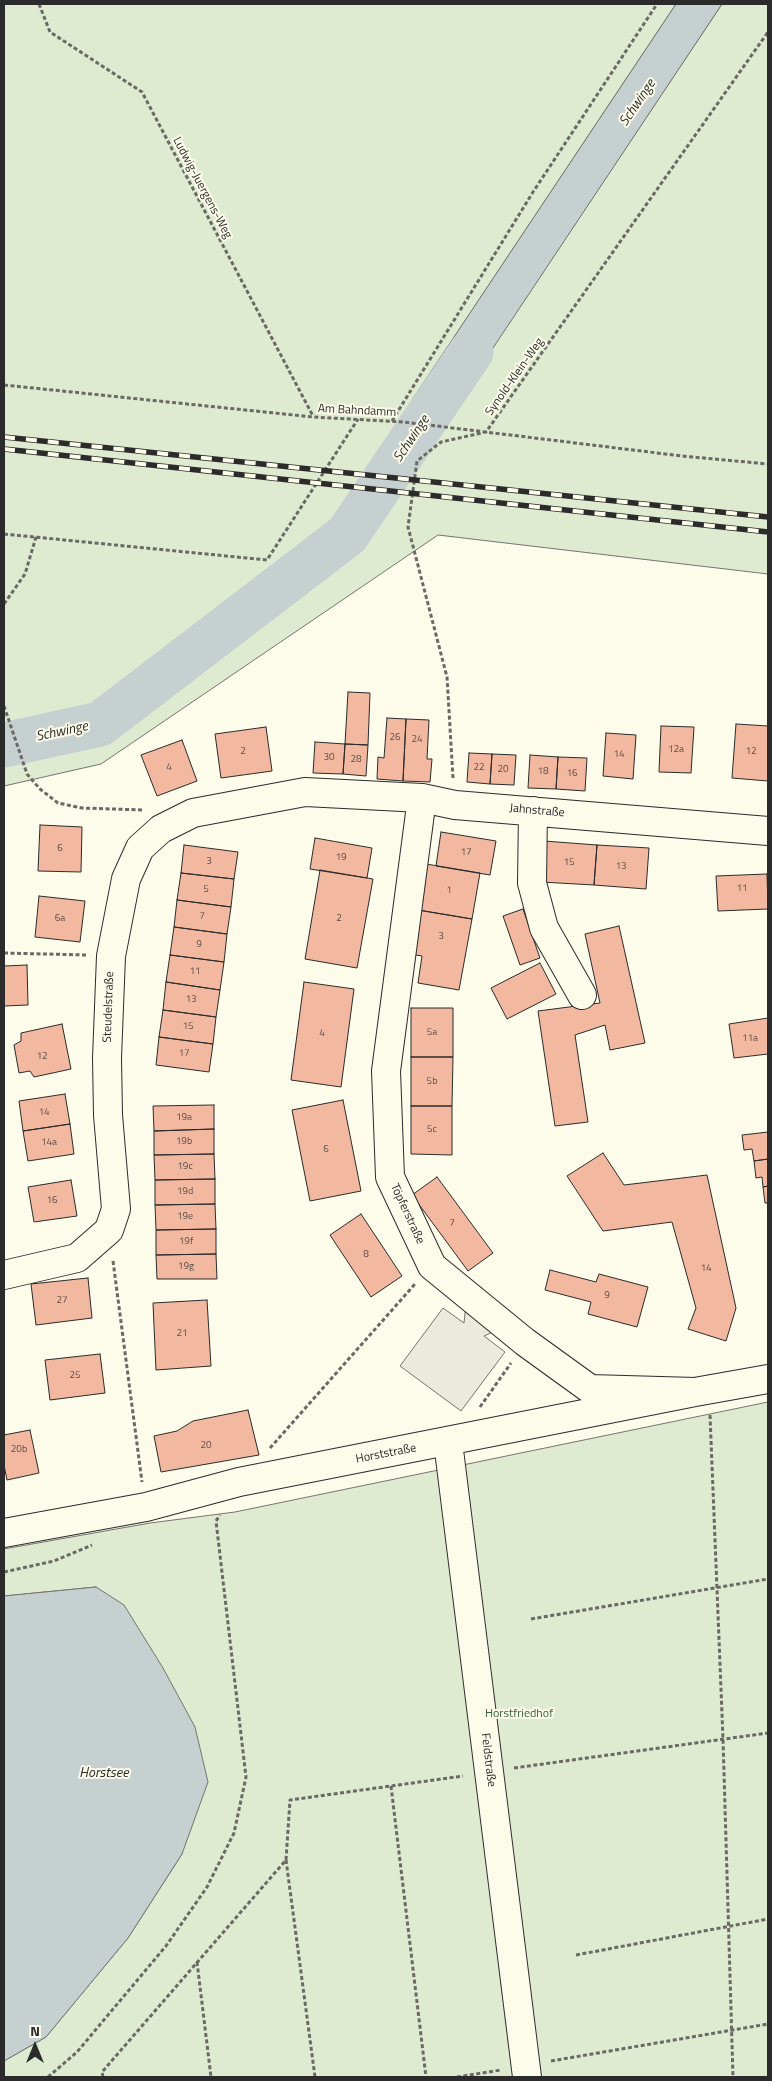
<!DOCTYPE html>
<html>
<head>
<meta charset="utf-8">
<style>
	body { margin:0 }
	#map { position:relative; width:772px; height:2081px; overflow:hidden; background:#fdfbea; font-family:"Titillium Web",sans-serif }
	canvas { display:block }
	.frame { position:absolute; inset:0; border:5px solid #2b2b2b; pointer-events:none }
	.north { position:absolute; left:10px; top:2021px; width:50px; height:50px; -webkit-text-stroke:4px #fdfbea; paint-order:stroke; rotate:0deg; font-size:14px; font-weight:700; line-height:20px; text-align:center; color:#2b2b2b }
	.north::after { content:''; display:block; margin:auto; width:18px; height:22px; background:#2b2b2b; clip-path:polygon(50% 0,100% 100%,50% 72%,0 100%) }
</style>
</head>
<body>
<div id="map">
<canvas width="772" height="2081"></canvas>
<div class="frame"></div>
<div class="north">N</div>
</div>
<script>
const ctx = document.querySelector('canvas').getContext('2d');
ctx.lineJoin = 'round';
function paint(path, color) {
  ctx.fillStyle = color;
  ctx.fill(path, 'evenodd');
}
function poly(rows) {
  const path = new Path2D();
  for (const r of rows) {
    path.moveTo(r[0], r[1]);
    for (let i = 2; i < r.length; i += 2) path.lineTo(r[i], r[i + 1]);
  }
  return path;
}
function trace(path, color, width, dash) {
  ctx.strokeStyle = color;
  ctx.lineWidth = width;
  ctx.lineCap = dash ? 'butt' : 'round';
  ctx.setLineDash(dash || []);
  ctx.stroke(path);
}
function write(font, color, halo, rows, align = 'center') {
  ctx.font = font + ' "Titillium Web",sans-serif';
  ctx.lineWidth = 4;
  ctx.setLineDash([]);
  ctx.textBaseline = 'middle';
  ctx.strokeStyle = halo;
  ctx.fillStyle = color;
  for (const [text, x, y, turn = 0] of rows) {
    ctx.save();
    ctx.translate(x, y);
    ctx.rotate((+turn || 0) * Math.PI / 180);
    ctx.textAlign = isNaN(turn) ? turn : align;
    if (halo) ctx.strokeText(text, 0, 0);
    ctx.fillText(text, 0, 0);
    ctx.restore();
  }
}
const green = poly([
	[4,4,676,4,413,399,436,402,449,413,722,4,768,4,768,574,438,535,101,764,4,786,4,4],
	[768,1402,768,2077,4,2077,4,2061,46,2037,128,1938,182,1854,96,1587,4,1596,4,1549,150,1523,235,1512,768,1402]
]);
const parking = poly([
	[467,1295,506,1326,484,1336,505,1352,461,1411,400,1366,443,1308,464,1323,467,1295]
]);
const water = poly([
	[676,4,722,4,449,414,436,402,412,400,676,4],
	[96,1587,124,1605,163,1668,195,1727,208,1782,182,1854,128,1938,46,2037,4,2061,4,1596,96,1587]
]);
const river = poly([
	[4,745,100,724,347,535,471,352]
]);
const building = poly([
	[348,692,370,693,368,745,345,744,348,692],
	[387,718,406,719,403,781,377,779,378,757,384,758,387,718],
	[406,719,429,720,427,759,432,759,430,782,403,781,406,719],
	[736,724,768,726,768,781,732,778,736,724],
	[661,726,694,727,691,773,659,772,661,726],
	[266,727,272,771,221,778,215,734,266,727],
	[606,733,636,735,633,779,603,776,606,733],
	[182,740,197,781,157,796,141,755,182,740],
	[315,742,345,744,343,774,313,773,315,742],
	[345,744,368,745,366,776,343,774,345,744],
	[469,753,492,754,490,784,467,782,469,753],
	[492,754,516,755,514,785,490,784,492,754],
	[530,755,558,757,556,789,528,788,530,755],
	[558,757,587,758,585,791,556,789,558,757],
	[40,825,82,827,81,872,38,871,40,825],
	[441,832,496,841,490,875,436,866,441,832],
	[315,838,372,848,367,878,310,869,315,838],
	[544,841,597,845,594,885,541,882,544,841],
	[184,845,238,852,234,879,181,873,184,845],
	[597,845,649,848,646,889,594,885,597,845],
	[426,864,480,873,472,919,418,910,426,864],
	[320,870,373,879,357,968,305,959,320,870],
	[181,873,234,879,231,907,177,900,181,873],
	[767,874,768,909,718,911,716,876,767,874],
	[39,896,85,901,80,942,35,937,39,896],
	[177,900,231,907,227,934,174,927,177,900],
	[523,909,540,958,520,965,503,916,523,909],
	[418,910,472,919,459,990,418,983,422,956,410,954,418,910],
	[619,926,645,1043,610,1050,605,1025,575,1035,588,1122,555,1126,538,1011,600,1003,585,934,619,926],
	[174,927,227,934,224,962,170,955,174,927],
	[170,955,224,962,220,990,166,982,170,955],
	[540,963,556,994,507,1019,491,988,540,963],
	[27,965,28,1005,4,1006,4,966,27,965],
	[166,982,220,990,216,1017,163,1010,166,982],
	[304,982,354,989,341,1087,291,1080,304,982],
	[411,1008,453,1008,453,1057,411,1057,411,1008],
	[163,1010,216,1017,213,1044,159,1037,163,1010],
	[768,1018,768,1054,734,1058,729,1024,768,1018],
	[62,1024,71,1069,34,1077,30,1071,19,1073,14,1045,21,1041,21,1033,62,1024],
	[159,1037,213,1044,209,1072,156,1065,159,1037],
	[411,1057,453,1057,452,1106,411,1106,411,1057],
	[65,1094,70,1124,23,1131,19,1101,65,1094],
	[343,1100,361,1191,310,1201,292,1110,343,1100],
	[214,1105,214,1129,154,1131,153,1106,214,1105],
	[411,1106,452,1106,452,1155,411,1154,411,1106],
	[70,1124,74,1154,28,1161,23,1131,70,1124],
	[214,1129,214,1154,154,1155,154,1131,214,1129],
	[768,1132,768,1159,754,1161,752,1149,744,1150,742,1135,768,1132],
	[603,1153,624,1185,707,1175,736,1308,726,1341,688,1329,696,1308,672,1222,603,1231,567,1176,603,1153],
	[214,1154,215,1179,155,1180,154,1155,214,1154],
	[768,1159,768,1186,763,1187,762,1177,756,1178,754,1161,768,1159],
	[437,1177,493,1253,468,1271,412,1195,437,1177],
	[215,1179,215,1204,155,1205,155,1180,215,1179],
	[71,1180,77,1216,34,1222,28,1187,71,1180],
	[768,1186,768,1203,765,1203,763,1187,768,1186],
	[215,1204,216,1229,156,1230,155,1205,215,1204],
	[361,1214,402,1276,371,1297,330,1235,361,1214],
	[216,1229,216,1254,156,1255,156,1230,216,1229],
	[216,1254,217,1279,157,1279,156,1255,216,1254],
	[550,1270,596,1282,599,1274,648,1287,637,1327,588,1314,591,1302,545,1290,550,1270],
	[88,1278,92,1318,36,1325,31,1284,88,1278],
	[207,1300,211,1366,156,1370,153,1303,207,1300],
	[100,1354,105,1393,50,1400,45,1360,100,1354],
	[248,1410,259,1455,161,1472,154,1436,177,1431,193,1421,248,1410],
	[30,1430,39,1473,7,1480,4,1465,4,1435,30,1430]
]);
const path = poly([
	[39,4,50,32,142,92,313,416],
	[4,385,313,417,404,422,682,456,768,464],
	[392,421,533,192,657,4],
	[4,534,267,560,358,419],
	[4,604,25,574,36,537],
	[4,706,27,774,40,789,58,803,82,808,143,810],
	[453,778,447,677,408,527,417,461,441,442,486,432,768,32],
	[4,953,86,955],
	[113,1261,142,1482],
	[480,1407,511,1363],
	[710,1415,723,1739,733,2077],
	[270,1448,415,1284],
	[4,1572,54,1561,92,1545],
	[531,1619,768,1579],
	[514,1768,768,1733],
	[391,1786,426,2077],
	[286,1860,315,2077],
	[576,1955,768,1919],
	[197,1962,211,2077],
	[551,2061,768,2024],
	[48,2077,77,2052,166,1946,207,1887,234,1833,246,1777,216,1521,220,1515],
	[103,2077,102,2072,286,1860,290,1800,463,1776],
	[457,2077,501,2070]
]);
const minor = poly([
	[422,798,386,1071,390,1177,432,1266,525,1342,590,1389,695,1392],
	[533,811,532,883,544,928,582,995],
	[4,1275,77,1258,109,1230,116,1209,108,1115,107,1058,111,956,126,879,140,848,161,829,193,813,305,792,422,798,455,805,768,831],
	[448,1442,527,2077],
	[4,1533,146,1507,239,1482,695,1392,768,1379]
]);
const rail = poly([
	[4,437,768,517],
	[4,449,768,532]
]);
const numberNames = [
	["26",395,738],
	["24",417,740],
	["12a",676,750],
	["2",243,752],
	["12",751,752],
	["14",619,755],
	["30",329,758],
	["28",356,760],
	["4",169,768],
	["22",479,768],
	["20",503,770],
	["18",543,772],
	["16",572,774],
	["6",60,849],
	["17",466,853],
	["19",341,858],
	["3",209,862],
	["15",569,863],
	["13",621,867],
	["11",742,889],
	["5",206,890],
	["1",449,891],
	["7",202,917],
	["6a",60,919],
	["2",339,919],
	["3",441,937],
	["9",199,945],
	["11",195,972],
	["13",191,1000],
	["15",188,1027],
	["5a",432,1033],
	["4",322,1034],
	["11a",750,1039],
	["17",184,1054],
	["12",42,1057],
	["5b",432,1082],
	["14",44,1113],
	["19a",184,1118],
	["5c",432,1130],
	["19b",184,1142],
	["14a",49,1143],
	["6",326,1150],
	["19c",185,1167],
	["19d",185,1192],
	["16",52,1201],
	["19e",185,1217],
	["7",452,1224],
	["19f",186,1242],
	["8",366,1255],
	["19g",186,1267],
	["14",706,1269],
	["9",607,1296],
	["27",62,1301],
	["21",182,1334],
	["25",75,1376],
	["20",206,1446],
	["20b",19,1450]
];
const streetNames = [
	["Ludwig-Juergens-Weg",202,188,62],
	["Synold-Klein-Weg",515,377,-55],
	["Am Bahndamm",357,411,3],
	["Jahnstraße",537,811,5],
	["Steudelstraße",109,1007,-88],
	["Töpferstraße",407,1214,65],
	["Horststraße",386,1454,-11],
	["Feldstraße",488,1760,83]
];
const parkNames = [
	["Horstfriedhof",519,1714]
];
const waterNames = [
	["Schwinge",638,103,-56],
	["Schwinge",412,439,-56],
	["Schwinge",62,732,-12],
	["Horstsee",104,1774]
];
paint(green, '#deebd1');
trace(green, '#74746e', 1);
paint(parking, '#eceadb');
trace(parking, '#74746e', 1);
paint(water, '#c7d0d0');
trace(water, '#74746e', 1);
trace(river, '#c7d0d0', 45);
paint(building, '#f2b8a0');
trace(building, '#2b2b2b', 1);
trace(minor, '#2b2b2b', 30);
trace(path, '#6a6964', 3, [4, 2.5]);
trace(minor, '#fdfbea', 28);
trace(rail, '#2b2b2b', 5.5);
trace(rail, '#fdfbea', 4, [11]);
write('10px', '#5d4e48', null, numberNames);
write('12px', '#2b2b2b', '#fdfbea', streetNames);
write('12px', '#34623c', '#fdfbea', parkNames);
write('italic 14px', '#2b2b2b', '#fdfbea', waterNames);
</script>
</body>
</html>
